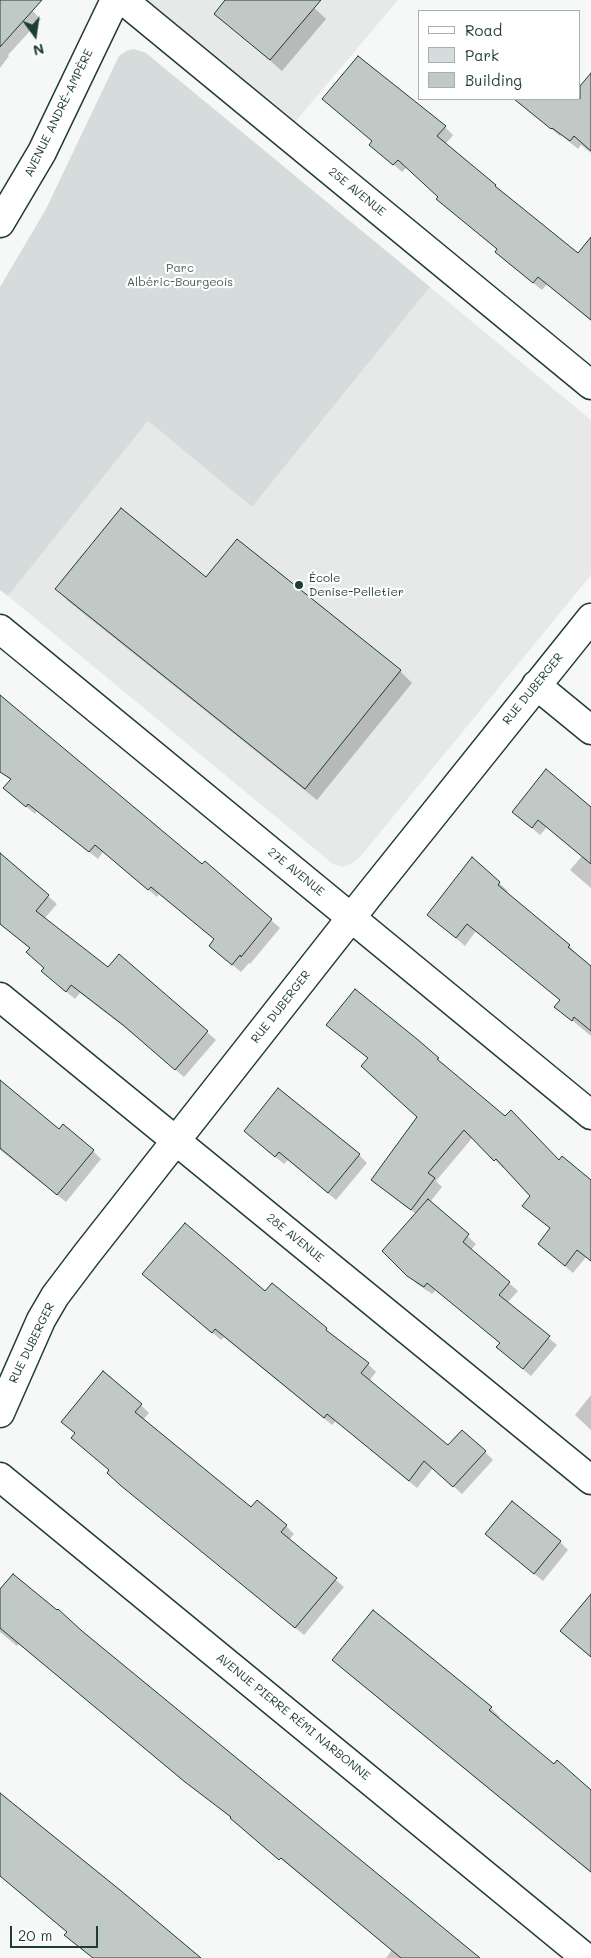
<!DOCTYPE html>
<html>
<head>
<meta charset="utf-8">
<style>
	body { margin:0 }
	#map { position:relative; width:591px; height:1958px; overflow:hidden; background:#f6f7f7; font-family:Mali,sans-serif }
	canvas { display:block }
	.legend { position:absolute; left:418px; top:10px; width:162px; height:90px; box-sizing:border-box; background:#fff; border:1px solid #a5b1ae; margin:0; padding:6px 9px; list-style:none; font-size:15px; color:#1f3d34 }
	.legend li { display:flex; align-items:center; gap:10px; height:25px }
	.legend b { width:25px; border:1px solid #a5b1ae }
	.north { position:absolute; left:10px; top:10px; width:50px; height:50px; -webkit-text-stroke:4px #fff; paint-order:stroke; rotate:166deg; font-size:14px; font-weight:700; line-height:20px; text-align:center; color:#1f3d34 }
	.north::after { content:''; display:block; margin:auto; width:18px; height:22px; background:#1f3d34; clip-path:polygon(50% 0,100% 100%,50% 72%,0 100%) }
	.scale { position:absolute; left:10px; top:1926px; width:88px; height:22px; box-sizing:border-box; border:2px solid #1f3d34; border-top:0; padding-left:6px; font-size:15px; line-height:18px; white-space:nowrap; color:#1f3d34; -webkit-text-stroke:4px #fff; paint-order:stroke }
</style>
</head>
<body>
<div id="map">
<canvas width="591" height="1958"></canvas>
<ul class="legend">
<li><b style="height:6px;background:#fff"></b>Road</li>
<li><b style="height:14px;background:#d6dcdb"></b>Park</li>
<li><b style="height:14px;background:#c0c9c6"></b>Building</li>
</ul>
<div class="north">N</div>
<div class="scale">20 m</div>
</div>
<script>
const ctx = document.querySelector('canvas').getContext('2d');
ctx.lineJoin = 'round';
function paint(path, color) {
  ctx.fillStyle = color;
  ctx.fill(path, 'evenodd');
}
function poly(rows) {
  const path = new Path2D();
  for (const r of rows) {
    path.moveTo(r[0], r[1]);
    for (let i = 2; i < r.length; i += 2) path.lineTo(r[i], r[i + 1]);
  }
  return path;
}
function trace(path, color, width, dash) {
  ctx.strokeStyle = color;
  ctx.lineWidth = width;
  ctx.lineCap = dash ? 'butt' : 'round';
  ctx.setLineDash(dash || []);
  ctx.stroke(path);
}
function write(font, color, halo, rows, align = 'center') {
  ctx.font = font + ' Mali,sans-serif';
  ctx.lineWidth = 4.5;
  ctx.setLineDash([]);
  ctx.textBaseline = 'middle';
  ctx.strokeStyle = halo;
  ctx.fillStyle = color;
  for (const [text, x, y, turn = 0] of rows) {
    ctx.save();
    ctx.translate(x, y);
    ctx.rotate((+turn || 0) * Math.PI / 180);
    ctx.textAlign = isNaN(turn) ? turn : align;
    if (halo) ctx.strokeText(text, 0, 0);
    ctx.fillText(text, 0, 0);
    ctx.restore();
  }
}
const built = poly([
	[147,0,398,0,295,122],
	[430,287,591,420,591,575,360,857,351,864,342,867,333,864,8,596,148,421,252,507]
]);
const green = poly([
	[134,49,146,53,430,287,252,507,148,421,8,596,0,590,0,287,46,209,119,56,126,51]
]);
const shadow = poly([
	[0,0,33,0,27,6,41,19,8,55,9,56,0,68],
	[227,0,306,0,326,19,282,71,216,14],
	[358,58,445,127,453,135,445,145,503,194,578,254,591,251,591,321,547,284,542,290,504,260,498,250,446,207,439,197,407,167,402,172,371,145,373,142],
	[582,85,591,92,591,153,581,145,578,149,561,135,560,136,514,99,580,99,580,88],
	[57,589,400,671,412,683,317,800,68,601],
	[0,696,202,866,205,863,280,928,250,964,249,963,241,972,219,954,215,940,159,894,157,897,103,852,98,859,37,811,35,814,4,788,11,780,0,772],
	[547,771,591,807,591,888,570,870,582,856,547,827,540,835,513,812],
	[0,855,57,904,44,919,108,969,119,956,216,1040,184,1077,132,1033,80,993,75,999,51,979,31,949,0,924],
	[472,859,508,891,506,893,569,946,577,954,576,955,591,967,591,1036,556,1007,561,1001,476,931,465,946,429,915],
	[328,1025,416,1040,446,1067,559,1162,591,1182,591,1261,586,1257,573,1273,539,1244,551,1229,532,1196,505,1166,503,1168,473,1137,436,1181,442,1187,430,1202,476,1244,471,1250,518,1291,507,1303,557,1345,531,1376,506,1355,501,1343,436,1290,432,1294,417,1284,384,1251,416,1214,372,1180,418,1118,369,1059],
	[0,1082,59,1131,93,1151,101,1159,66,1202,0,1150],
	[253,1139,359,1155,367,1163,336,1200,288,1160,284,1164],
	[144,1274,266,1293,272,1285,368,1364,376,1372,369,1381,448,1446,485,1452,493,1460,462,1494,433,1468,417,1488,336,1421,332,1425,224,1337,221,1340],
	[591,1395,591,1430,575,1415],
	[141,1405,149,1413,143,1420,252,1509,257,1502,286,1526,294,1534,289,1540,344,1587,304,1635,117,1481,110,1471,73,1438,76,1434,71,1430],
	[495,1542,560,1542,568,1550,543,1581],
	[0,1591,81,1632,478,1958,386,1958,392,1950,19,1644,17,1646,0,1632],
	[343,1669,491,1708,500,1717,498,1719,554,1766,591,1791,591,1873]
]);
const building = poly([
	[0,0,42,0,0,47,0,0],
	[225,0,321,0,270,60,214,14,225,0],
	[358,56,446,126,437,136,496,185,495,186,578,253,591,237,591,320,538,277,533,283,495,252,497,249,436,199,438,197,398,160,393,165,369,145,372,141,322,99,358,56],
	[591,73,591,151,574,136,570,141,552,128,551,129,514,99,580,99,580,86,591,73],
	[121,508,206,577,237,539,401,670,305,789,55,589,121,508],
	[0,695,202,864,205,861,272,919,241,957,240,955,232,965,209,946,214,939,151,887,148,890,95,845,89,852,28,804,26,807,3,788,11,779,0,772,0,695],
	[546,769,591,807,591,864,538,820,532,828,512,812,546,769],
	[0,853,49,895,36,911,108,967,119,954,208,1031,175,1070,123,1025,71,985,66,992,41,971,44,968,26,952,30,948,0,924,0,853],
	[472,857,500,882,498,885,570,945,568,947,591,966,591,1031,574,1017,572,1021,554,1007,560,1000,467,924,456,938,427,915,472,857],
	[355,989,417,1039,439,1058,437,1059,505,1116,511,1110,559,1160,562,1156,591,1180,591,1261,577,1250,565,1266,538,1244,550,1228,522,1206,530,1196,496,1159,494,1161,464,1130,428,1173,435,1178,411,1210,371,1180,417,1117,361,1066,368,1058,326,1025,355,989],
	[0,1080,59,1129,63,1124,94,1150,57,1195,0,1148,0,1080],
	[278,1088,360,1154,328,1193,279,1152,275,1157,244,1131,278,1088],
	[428,1199,469,1234,463,1242,510,1282,499,1295,550,1336,523,1369,496,1347,500,1343,427,1283,424,1287,407,1276,382,1251,428,1199],
	[185,1223,265,1291,272,1283,327,1328,326,1330,369,1363,361,1373,448,1445,462,1430,486,1451,453,1487,424,1461,409,1481,327,1414,324,1418,215,1329,212,1333,142,1274,185,1223],
	[103,1371,142,1404,135,1412,251,1507,257,1500,287,1525,281,1532,337,1578,295,1628,120,1485,107,1473,109,1470,71,1438,75,1433,61,1422,103,1371],
	[512,1501,561,1541,534,1574,485,1534,512,1501],
	[13,1574,57,1610,58,1609,82,1631,480,1958,401,1958,281,1858,279,1860,230,1818,231,1817,185,1782,0,1628,0,1589,13,1574],
	[591,1594,591,1657,560,1631,591,1594],
	[373,1610,492,1707,489,1710,554,1764,557,1760,591,1790,591,1872,332,1660,373,1610],
	[0,1793,120,1890,201,1958,93,1958,64,1935,67,1932,0,1876,0,1793]
]);
const street = poly([
	[123,0,591,385],
	[0,629,591,1115],
	[536,685,591,730],
	[0,997,591,1480],
	[0,1413,41,1320,55,1296,86,1255,369,895,591,618],
	[0,1477,586,1958]
]);
const secondary = poly([
	[0,223,42,152,115,0]
]);
const markers = [
	[299,585,5,"#1f3d34"]
];
const streetNames = [
	["AVENUE ANDRÉ-AMPÈRE",59,113,-64],
	["25E AVENUE",357,192,39],
	["RUE DUBERGER",533,689,-51],
	["27E AVENUE",296,872,39],
	["RUE DUBERGER",281,1007,-52],
	["28E AVENUE",295,1238,39],
	["RUE DUBERGER",32,1343,-64],
	["AVENUE PIERRE RÉMI NARBONNE",293,1717,39]
];
const parkNames = [
	["Parc",180,268],
	["Albéric-Bourgeois",180,282]
];
const poiNames = [
	["École",309,578],
	["Denise-Pelletier",309,592]
];
paint(built, '#e6e9e8');
paint(green, '#d6dcdb');
paint(shadow, '#0003');
paint(building, '#c0c9c6');
trace(building, '#1f3d34', 1);
trace(street, '#1f3d34', 31);
trace(secondary, '#1f3d34', 31);
trace(street, '#fff', 28);
trace(secondary, '#fff', 28);
for (const [x, y, r, color] of markers) {
  const dot = new Path2D();
  dot.arc(x, y, r, 0, 2 * Math.PI);
  ctx.fillStyle = color;
  ctx.fill(dot);
  trace(dot, '#fff', 2);
}
write('12px', '#1f3d34', '#fff', streetNames);
write('12px', '#445d55', '#fff', parkNames);
write('12px', '#1f3d34', '#fff', poiNames, 'left');
</script>
</body>
</html>
